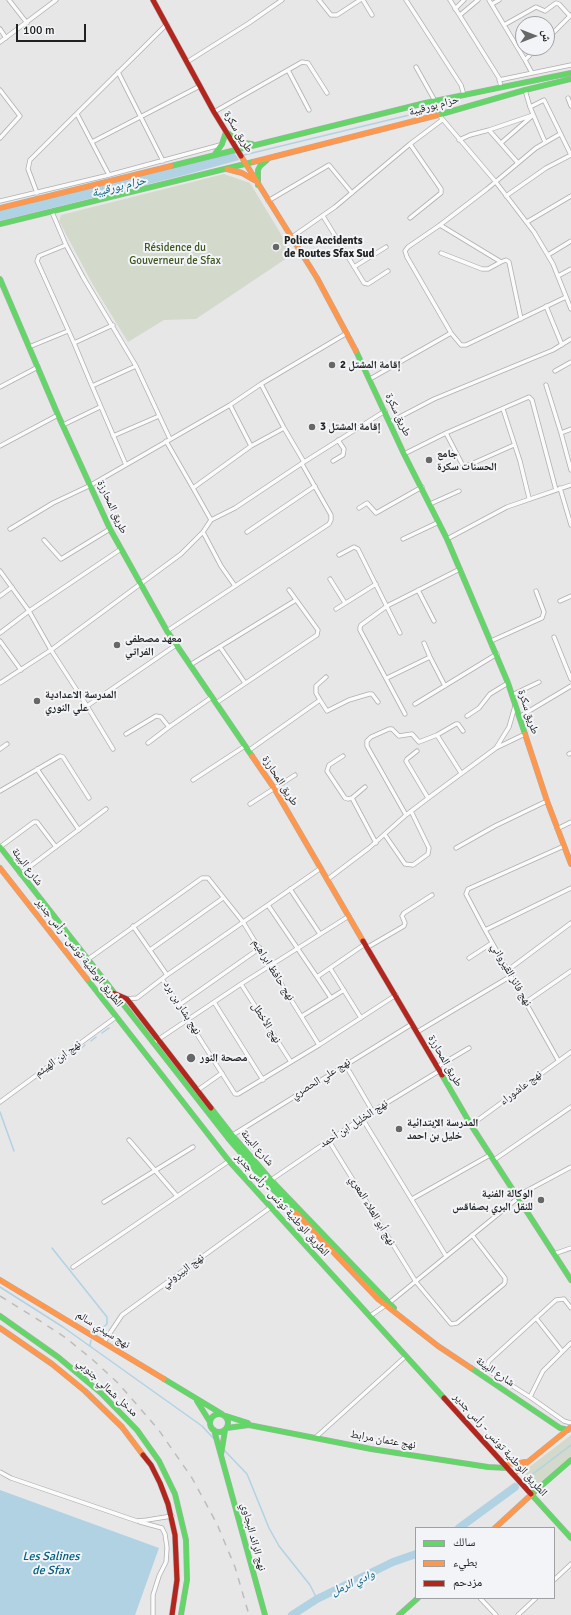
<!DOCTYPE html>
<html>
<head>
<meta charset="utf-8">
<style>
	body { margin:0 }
	#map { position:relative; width:571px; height:1615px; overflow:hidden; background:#e7e7e8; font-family:Signika,"Noto Naskh Arabic",sans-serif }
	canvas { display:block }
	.legend { position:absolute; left:415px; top:1527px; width:140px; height:72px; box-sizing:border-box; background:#f3f4f7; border:1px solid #9fa0a2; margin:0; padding:5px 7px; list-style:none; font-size:12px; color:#212222 }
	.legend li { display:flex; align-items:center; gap:8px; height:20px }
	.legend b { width:20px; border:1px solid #9fa0a2 }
	.north { position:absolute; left:515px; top:16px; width:40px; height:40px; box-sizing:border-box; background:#f3f4f7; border:1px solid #9fa0a2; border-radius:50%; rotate:90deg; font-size:11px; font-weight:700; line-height:16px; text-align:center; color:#212222 }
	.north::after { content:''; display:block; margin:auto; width:14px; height:18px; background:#666767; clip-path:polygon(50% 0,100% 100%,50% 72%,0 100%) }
	.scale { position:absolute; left:16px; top:24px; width:70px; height:18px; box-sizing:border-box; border:2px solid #212222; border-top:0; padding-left:5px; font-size:12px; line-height:14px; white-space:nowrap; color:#212222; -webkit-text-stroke:3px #f3f4f7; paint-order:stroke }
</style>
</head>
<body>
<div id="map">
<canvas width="571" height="1615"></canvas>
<ul class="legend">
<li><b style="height:5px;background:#63d668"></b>سالك</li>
<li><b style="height:5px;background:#ff974d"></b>بطيء</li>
<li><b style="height:5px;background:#b3261e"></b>مزدحم</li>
</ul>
<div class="north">ش</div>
<div class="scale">100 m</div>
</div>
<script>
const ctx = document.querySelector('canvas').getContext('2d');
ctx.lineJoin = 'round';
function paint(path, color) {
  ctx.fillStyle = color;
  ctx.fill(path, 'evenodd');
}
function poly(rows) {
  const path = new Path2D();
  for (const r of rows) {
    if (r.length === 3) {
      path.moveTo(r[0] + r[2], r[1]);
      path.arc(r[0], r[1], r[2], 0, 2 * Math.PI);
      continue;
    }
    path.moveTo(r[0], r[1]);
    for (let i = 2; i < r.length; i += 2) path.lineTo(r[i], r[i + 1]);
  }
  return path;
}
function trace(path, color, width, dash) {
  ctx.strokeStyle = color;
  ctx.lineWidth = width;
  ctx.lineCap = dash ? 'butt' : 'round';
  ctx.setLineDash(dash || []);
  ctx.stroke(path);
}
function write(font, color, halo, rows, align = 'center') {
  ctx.font = font + ' Signika,"Noto Naskh Arabic",sans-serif';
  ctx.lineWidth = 4;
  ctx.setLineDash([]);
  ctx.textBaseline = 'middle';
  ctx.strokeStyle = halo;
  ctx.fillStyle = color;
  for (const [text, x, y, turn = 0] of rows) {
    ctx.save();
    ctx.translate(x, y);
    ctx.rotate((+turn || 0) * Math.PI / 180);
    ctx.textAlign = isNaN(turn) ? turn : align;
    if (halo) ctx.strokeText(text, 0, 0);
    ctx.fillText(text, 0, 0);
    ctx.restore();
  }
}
const green = poly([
	[224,174,250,183,293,254,196,319,164,320,128,342,93,285,59,221,61,215],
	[571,1435,571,1456,538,1485,534,1486,529,1485,522,1476,524,1471]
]);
const water = poly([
	[234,152,239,160,185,175,0,221,0,211],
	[0,1490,159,1548,135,1615,0,1615]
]);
const stream = poly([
	[244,155,426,111],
	[102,1033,109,1028],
	[91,1041,96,1037],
	[79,1050,85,1045],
	[0,1112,14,1151],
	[52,1248,107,1317,107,1324,97,1333],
	[0,1287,63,1327,202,1426,215,1440],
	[90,1346,91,1340],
	[223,1449,247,1474,269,1528,279,1546,310,1585,317,1599],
	[526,1479,571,1445]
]);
const river = poly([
	[459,1528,515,1487],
	[292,1615,317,1599,393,1562,416,1554]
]);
const street = poly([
	[9,0,27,23],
	[319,0,331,15,337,15,360,0],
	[363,0,372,15],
	[406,0,461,85,464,95],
	[450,0,499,78,501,87],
	[489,0,525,60,537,48],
	[492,4,499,0],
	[455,9,464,0],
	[460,15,478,0],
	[504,25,536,7,545,11,556,3,559,4,570,16],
	[0,29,6,38],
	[547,39,571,15],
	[0,42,56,0],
	[525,60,532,73],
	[187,62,249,23,282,0],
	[416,67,435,101],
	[288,70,309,110],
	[118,72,163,161],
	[499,80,571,65],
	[0,90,20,116,0,138],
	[525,90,530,107,545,142],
	[568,98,571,106],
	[530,107,544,100,571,155],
	[214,112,302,62,308,63,327,93],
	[77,114,109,175],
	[439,115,495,181,534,232,553,264,571,309],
	[560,134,536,148,487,189,440,225,408,247,405,251,407,257,451,333,461,345,466,345,566,297],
	[459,140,470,135,489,130],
	[92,142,200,86],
	[501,143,531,117],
	[410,144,441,189,441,193,410,218],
	[518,163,489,130,533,115],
	[37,193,28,169,30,160,167,24],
	[506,196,546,168,571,155],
	[0,201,109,175,220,145],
	[268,201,329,165,352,193],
	[52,212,66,245,83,277,136,366,170,439],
	[323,216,364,283,368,284,388,271],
	[527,222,571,196],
	[440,225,501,262,506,260,509,262,521,319],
	[292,237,335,207,410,144,442,120],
	[66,245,39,256,37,261,74,343,113,325],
	[441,253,482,269,488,269,501,262],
	[548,255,571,241],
	[354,267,386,247],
	[558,276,571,269],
	[546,306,562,345],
	[74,343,92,386,136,366],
	[29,347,68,331],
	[555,371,571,362],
	[370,379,451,333],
	[261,384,284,428,304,462],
	[546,385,561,433],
	[92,386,126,465],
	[0,387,38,367],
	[230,405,251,446],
	[503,409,520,461,529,498],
	[390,422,434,399,553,350,571,339],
	[63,425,100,407],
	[284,428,251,446,193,488,211,520,235,508,304,462,385,411],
	[571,429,561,433,571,470],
	[446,433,463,466,469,465,514,445],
	[113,436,159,416],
	[166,441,193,488],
	[0,446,58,415],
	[404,454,446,433,529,397,532,400,556,490],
	[333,461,343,455,344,449,338,440],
	[560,488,571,525],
	[430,504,459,491],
	[359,508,367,503,376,513,422,487],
	[10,529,53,503,91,485,230,405,261,384,347,333],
	[203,532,221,566,235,586],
	[247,532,315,486],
	[403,539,439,522],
	[447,539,507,507,571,485],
	[44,540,61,559,110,529],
	[339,555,354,547,358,549,400,633],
	[0,571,29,611,51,650,87,706,176,645],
	[330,579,345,603],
	[418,590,434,621],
	[0,596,12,587],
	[560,601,571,596],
	[336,609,376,584],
	[167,631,329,524,331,520,331,515,302,464],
	[0,633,29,611,121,549],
	[554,637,571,679],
	[0,641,21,670],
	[491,641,542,618,544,612,536,591],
	[424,643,430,657],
	[220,647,245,683],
	[190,665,296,600],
	[387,678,430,657,445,686],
	[0,683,51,650,181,554,203,532,211,520],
	[512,695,539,682],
	[320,700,316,693,316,686,326,677],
	[216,703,317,635,318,630,289,590],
	[415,704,497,654],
	[87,706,113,749],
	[515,706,509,727,496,748,525,734],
	[405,714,360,630,360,627,361,625,387,606,460,569],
	[467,716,479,708,490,694,508,683],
	[519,717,571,686],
	[126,734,156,716,161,717,169,727,212,697],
	[148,743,169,727],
	[0,749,7,744],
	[248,751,320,700,327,711,349,700,369,694,372,694,378,702],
	[417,751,407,759,406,761,428,798],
	[569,754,571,753],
	[343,756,329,765,327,771,345,798,348,799,352,798,376,843],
	[37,769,79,830],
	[461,773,437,735,456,724,458,724,463,731],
	[193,780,245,746],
	[0,791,60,756,63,757,89,798],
	[352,798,365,787],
	[250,804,295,775],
	[406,815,367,746,367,741,371,737,389,729,392,729,399,736,412,734,419,742,437,735],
	[557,829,571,822],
	[385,835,405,864,413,865,428,854,429,848,411,811],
	[0,847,34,822,37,822,56,847],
	[456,848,495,826,547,801],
	[20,874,106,809],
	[328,879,369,848,406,815,431,796,496,748],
	[290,889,320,934],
	[268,905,317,977,365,944],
	[133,926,167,975],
	[485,930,571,888],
	[368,947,404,926,405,923,402,916,404,913,432,895],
	[150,950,223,898],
	[469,958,492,943],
	[87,960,202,878,208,878,243,922,319,1045],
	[330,968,361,1018],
	[508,970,571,923],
	[317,977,331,998],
	[162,979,235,1094,238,1094,319,1045,396,995],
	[241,984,291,1062],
	[125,999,137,998,167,975,321,868],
	[214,1002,263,1080],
	[526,1002,571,971],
	[179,1005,260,948],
	[302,1016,344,990],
	[417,1032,511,976],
	[153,1043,241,984,349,916],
	[558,1060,485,930,466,894,468,889,564,846],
	[345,1064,373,1112],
	[437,1067,469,1048],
	[198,1090,222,1073],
	[0,1102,116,1017],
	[362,1118,446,1256],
	[471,1125,571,1052],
	[231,1136,412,1024],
	[129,1140,177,1196],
	[329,1141,416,1282,451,1324,457,1323,504,1284,505,1282,505,1278,472,1235],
	[494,1160,571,1107],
	[271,1180,362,1118,439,1071],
	[517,1196,571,1167],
	[412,1199,490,1155],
	[104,1202,193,1147],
	[554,1254,571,1248],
	[73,1267,229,1161],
	[571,1308,564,1299,556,1300,489,1361,487,1366,492,1373,530,1397,564,1421,571,1423],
	[370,1316,389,1303,518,1198],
	[536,1318,562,1351],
	[104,1342,122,1315,271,1207],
	[530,1397,543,1371,571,1343],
	[315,1438,406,1356],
	[0,1472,11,1478,137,1521,147,1520,172,1516],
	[140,1522,162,1528,165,1534,167,1548,166,1562,159,1576,153,1595,153,1615],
	[554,1580,571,1564],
	[480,1598,496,1615],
	[518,1615,536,1598]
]);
const fast = poly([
	[438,115,525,90,571,79],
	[229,134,239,142,252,144],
	[215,154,222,144,226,132],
	[171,166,425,103,571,73],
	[258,185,258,170,260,166,267,160],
	[0,224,253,162],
	[0,279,58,415,110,529,167,631,252,756],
	[356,351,404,454,447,539,508,683,525,734],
	[0,847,228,1138,265,1181,296,1213],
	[87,979,229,1161,444,1398],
	[442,1075,471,1125,571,1280],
	[211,1108,232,1135,271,1180,394,1308],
	[0,1316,58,1357,101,1393,137,1430,159,1461,175,1494,186,1540,187,1580,181,1615],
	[471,1368,560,1428,568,1430],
	[164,1379,222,1414],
	[197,1401,210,1422],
	[219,1423,9],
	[226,1416,248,1423],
	[227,1428,249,1425,371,1449,488,1467,507,1468],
	[214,1430,265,1615],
	[221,1455,225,1430],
	[531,1494,571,1538],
	[532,1494,571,1460],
	[399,1615,418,1598]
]);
const slow = poly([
	[241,156,317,278,356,351],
	[253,162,438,115],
	[227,169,242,173,254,180],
	[0,208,171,166],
	[525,734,547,801,571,864],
	[252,756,274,788,363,941],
	[0,868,87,979],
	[296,1213,378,1299,438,1346,471,1368],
	[0,1280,164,1379],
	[0,1328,52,1364,85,1391,122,1427,143,1455],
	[502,1462,514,1464,525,1462],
	[513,1474,571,1427],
	[495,1528,532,1494]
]);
const jam = poly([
	[153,0,214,112,241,156],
	[363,941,442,1075],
	[113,993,127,999,211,1108],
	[444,1398,531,1494],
	[143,1455,151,1465,160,1483,168,1504,175,1535,177,1580,172,1615]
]);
const rail = poly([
	[0,1296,37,1319,66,1338,93,1360,118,1383,158,1429,192,1478,217,1524,235,1567,249,1615]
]);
const markers = [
	[276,247,4,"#666767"],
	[332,365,4,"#666767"],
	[312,427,4,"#666767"],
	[429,460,4,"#666767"],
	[117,645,4,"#666767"],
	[37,701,4,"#666767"],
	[191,1058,5,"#666767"],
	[399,1129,4,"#666767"],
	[541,1200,4,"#666767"]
];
const streetNames = [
	["حزام بورقيبة",434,106,-15],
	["طريق سكرة",238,132,59],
	["طريق سكرة",398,415,65],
	["طريق المحارزة",112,507,65],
	["طريق سكرة",528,712,72],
	["طريق المحارزة",280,781,57],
	["شارع البيئة",27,867,53],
	["الطريق الوطنية تونس - رأس جدير",79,953,52],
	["نهج حافظ ابراهيم",273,970,58],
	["نهج فائز القيرواني",511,975,60],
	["نهج بشار بن برد",182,1008,58],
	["نهج الأخطل",266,1023,58],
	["نهج ابن الهيثم",58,1059,-36],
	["طريق المحارزة",445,1061,60],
	["نهج علي الحصري",321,1079,-32],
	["نهج عاشوراء",521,1088,-37],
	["نهج الخليل ابن أحمد",354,1124,-33],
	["شارع البيئة",257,1148,49],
	["الطريق الوطنية تونس - رأس جدير",282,1205,48],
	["نهج أبو العلاء المعري",372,1211,59],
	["نهج البيروني",183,1271,-36],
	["نهج سيدي سالم",103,1330,32],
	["شارع البيئة",495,1372,34],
	["مدخل شمالي جنوبي",107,1388,43],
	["نهج عثمان مرابط",383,1440,10],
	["الطريق الوطنية تونس - رأس جدير",500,1445,48],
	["نهج الرائد البجاوي",253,1537,75]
];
const poiNames = [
	["Police Accidents",284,241],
	["de Routes Sfax Sud",284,254],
	["إقامة المشتل 2",340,365],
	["إقامة المشتل 3",320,427],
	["جامع",437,454],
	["الحسنات سكرة",437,467],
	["معهد مصطفى",125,639],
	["الفراتي",125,652],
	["المدرسة الاعدادية",45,695],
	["علي النوري",45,708],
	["مصحة النور",200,1058],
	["المدرسة الإبتدائية",407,1123],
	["خليل بن احمد",407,1136],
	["الوكالة الفنية",533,1194,"right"],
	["للنقل البري بصفاقس",533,1207,"right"]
];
const parkNames = [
	["Résidence du",175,248],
	["Gouverneur de Sfax",175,261]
];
const waterNames = [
	["حزام بورقيبة",119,187,-14],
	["Les Salines",51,1557],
	["de Sfax",51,1571],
	["وادي الرمل",353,1583,-24]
];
paint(green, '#d3dacc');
paint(water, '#b1d2e3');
trace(stream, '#b1d2e3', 1.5);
trace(river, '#b1d2e3', 8);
trace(street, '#afafb0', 5);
trace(fast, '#afafb0', 6);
trace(slow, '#afafb0', 6);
trace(jam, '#afafb0', 6);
trace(street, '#fbfbfc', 3.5);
trace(fast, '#63d668', 5);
trace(slow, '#ff974d', 5);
trace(jam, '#b3261e', 5);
trace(rail, '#bcbcbc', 1.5, [7, 7]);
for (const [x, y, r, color] of markers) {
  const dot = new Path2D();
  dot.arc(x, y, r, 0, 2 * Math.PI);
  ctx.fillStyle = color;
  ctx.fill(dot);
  trace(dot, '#f3f4f7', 1.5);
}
write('11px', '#212222', '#f3f4f7', streetNames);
write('bold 11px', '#212222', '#f3f4f7', poiNames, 'left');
write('11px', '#3d571d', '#f3f4f7', parkNames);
write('italic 12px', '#035f7f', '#f3f4f7', waterNames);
</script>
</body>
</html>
